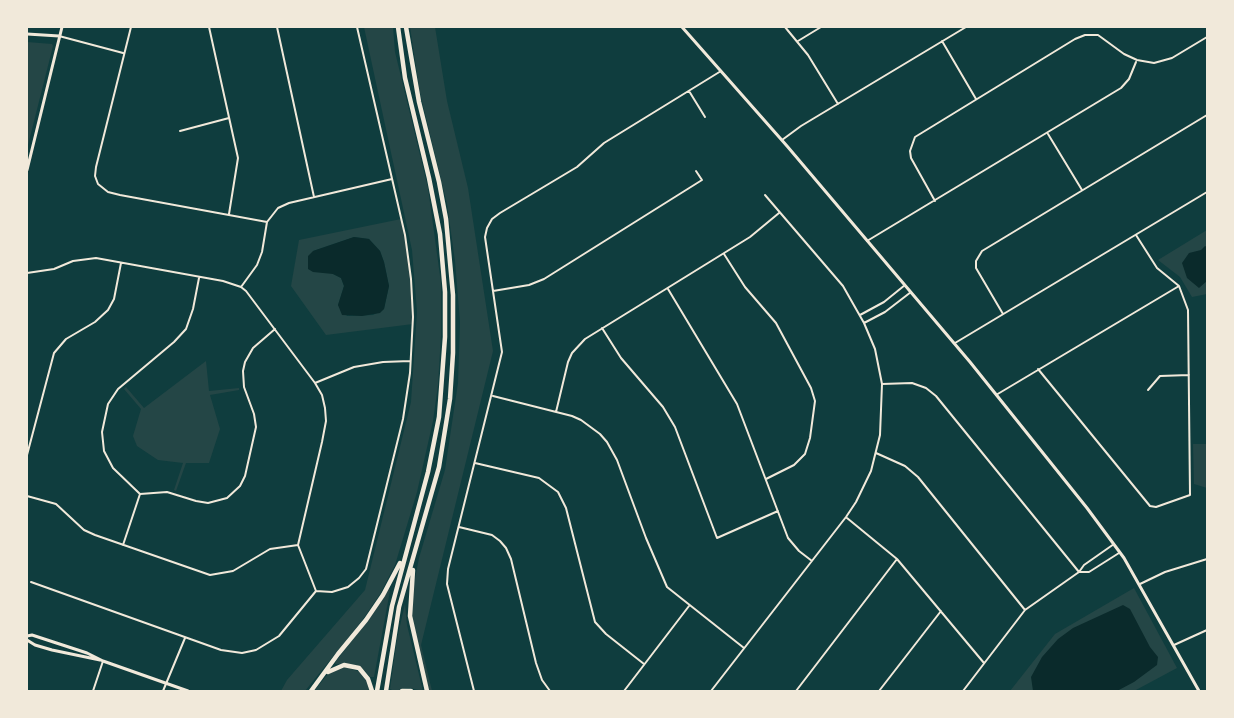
<!DOCTYPE html>
<html>
<head>
<meta charset="utf-8">
<style>
	body { margin:0 }
	#map { position:relative; width:1234px; height:718px; overflow:hidden; background:#0f3d3e; font-family:Georgia,serif }
	canvas { display:block }
	.frame { position:absolute; inset:0; border:28px solid #f1e9da; pointer-events:none }
</style>
</head>
<body>
<div id="map">
<canvas width="1234" height="718"></canvas>
<div class="frame"></div>
</div>
<script>
const ctx = document.querySelector('canvas').getContext('2d');
ctx.lineJoin = 'round';
function paint(path, color) {
  ctx.fillStyle = color;
  ctx.fill(path, 'evenodd');
}
function poly(rows) {
  const path = new Path2D();
  for (const r of rows) {
    path.moveTo(r[0], r[1]);
    for (let i = 2; i < r.length; i += 2) path.lineTo(r[i], r[i + 1]);
  }
  return path;
}
function trace(path, color, width, dash) {
  ctx.strokeStyle = color;
  ctx.lineWidth = width;
  ctx.lineCap = dash ? 'butt' : 'round';
  ctx.setLineDash(dash || []);
  ctx.stroke(path);
}
const green = poly([
	[364,27,393,27,395,52,428,188,441,283,441,336,438,385,433,421,417,492,395,565,380,594,361,622,305,691,281,691,287,680,365,590,411,402,417,312,412,250],
	[410,27,435,27,447,101,468,188,493,351,421,645,432,691,429,691,418,648,412,612,413,589,419,558,445,470,458,383,460,322,455,261,447,204,420,93],
	[27,42,52,44,53,46,27,149],
	[401,219,411,279,413,324,326,335,291,286,299,240],
	[354,237,369,239,380,251,384,262,389,286,384,309,373,315,347,316,338,305,344,286,341,278,333,274,313,251],
	[1207,230,1207,294,1192,297,1180,277,1158,260],
	[206,361,209,391,239,388,239,390,210,395,220,429,209,463,186,463,176,491,174,490,183,463,158,460,137,446,133,436,141,409,124,389,126,387,144,408],
	[1193,444,1207,444,1207,488,1194,484],
	[389,588,390,591,374,677,370,677,364,670,356,665,335,664,336,661,369,619],
	[1134,588,1177,668,1134,691,1010,691,1055,634],
	[405,604,407,625,423,691,409,688,394,691,390,689,397,639],
	[346,667,360,672,368,682,369,691,314,691,328,674,336,668]
]);
const water = poly([
	[354,237,369,239,380,251,384,262,389,286,384,309,380,313,362,316,342,315,338,305,344,286,341,278,333,274,313,272,308,269,308,256,313,251],
	[1205,246,1207,247,1207,281,1199,288,1187,278,1182,263,1189,253,1201,250],
	[1123,605,1130,609,1150,647,1158,657,1157,665,1134,682,1117,691,1033,691,1031,677,1042,657,1058,639,1073,628]
]);
const minor = poly([
	[131,27,96,167,95,176,98,184,108,192,120,195,267,222],
	[209,27,238,158,229,214],
	[277,27,314,197],
	[785,27,808,55,838,104],
	[59,36,123,53],
	[798,41,821,27],
	[942,41,976,99],
	[689,91,705,117],
	[180,131,229,118],
	[1048,134,1082,190],
	[782,140,801,126,966,27],
	[935,201,911,158,910,151,915,137,1075,39,1085,35,1098,35,1124,54,1137,60,1154,63,1172,58,1207,37],
	[867,241,1121,88,1129,79,1136,62],
	[724,254,745,287,776,323,811,388,815,401,810,438,805,454,794,465,766,479],
	[27,273,54,269,73,261,96,258,223,281,241,287,246,291,315,383,322,395,325,408,326,421,322,442,298,545,316,591],
	[241,287,257,265,262,252,267,222,278,208,289,203,392,179],
	[668,289,737,404,788,538,799,551,812,561],
	[493,291,529,285,544,279,702,180,696,171],
	[1003,314,976,268,976,261,982,251,1207,115],
	[860,315,884,302,905,285],
	[864,323,885,312,911,292],
	[602,328,621,358,663,407,675,427,717,538,778,511],
	[955,343,1207,192],
	[1038,369,1150,506,1156,507,1190,495,1188,310,1179,286,1157,268,1136,235],
	[315,383,354,367,383,362,410,361],
	[882,384,912,383,926,388,936,396,1079,572,1089,572,1119,553],
	[1148,390,1160,376,1189,375],
	[996,395,1179,286],
	[493,396,572,416,581,420,600,434,607,442,617,460,646,538,667,587,744,648],
	[556,412,568,362,572,353,585,339,750,237,779,213],
	[876,453,905,466,918,477,1025,610],
	[27,455,54,353,66,339,95,322,108,310,114,299,121,263],
	[475,463,539,478,558,492,566,508,595,622,606,634,644,664],
	[140,494,167,492,196,501,208,503,227,498,240,486,245,476,256,427,254,414,244,387,243,371,245,362,253,348,275,329],
	[27,496,56,504,84,530,95,535,210,575,233,571,270,549,298,545],
	[847,518,897,559,984,663],
	[459,527,492,535,500,541,506,548,511,559,536,663,542,680,550,691],
	[123,545,140,494,113,468,104,451,102,432,108,404,118,389,174,342,186,329,193,309,199,278],
	[31,582,221,650,242,653,256,650,279,636,316,591,332,592,348,587,359,578,366,569,403,419,410,373,413,317,411,279,405,235,357,27],
	[1140,584,1165,572,1207,559],
	[1174,645,1207,630],
	[93,691,103,661],
	[163,691,185,638],
	[474,691,447,584,448,569,502,352,485,237,487,228,492,219,500,213,577,167,604,143,721,71],
	[624,691,689,606],
	[711,691,846,517,856,502,871,471,880,435,882,384,875,349,864,323,843,286,765,195],
	[796,691,897,559],
	[879,691,941,611],
	[963,691,1025,610,1079,572,1084,565,1114,544]
]);
const tertiary = poly([
	[27,34,59,36]
]);
const secondary = poly([
	[682,27,787,146,970,362,1087,508,1124,558,1199,691],
	[27,170,62,27],
	[27,636,32,635,87,653,103,661,188,691],
	[27,640,35,645,52,650,100,660]
]);
const motorway = poly([
	[413,570,410,616,427,691],
	[328,672,344,665,359,668,368,679,372,691],
	[311,691,338,654,366,620,383,595,400,563],
	[377,691,392,606,428,472,439,417,445,337,445,292,440,234,429,178,405,78,398,27],
	[386,691,399,607,439,467,450,399,453,353,453,295,446,219,439,182,419,102,406,27],
	[402,691,411,691]
]);
paint(green, '#244646');
paint(water, '#0a2a2b');
trace(minor, '#f1e9da', 2);
trace(tertiary, '#f1e9da', 3);
trace(secondary, '#f1e9da', 3);
trace(motorway, '#f1e9da', 4.5);
</script>
</body>
</html>
